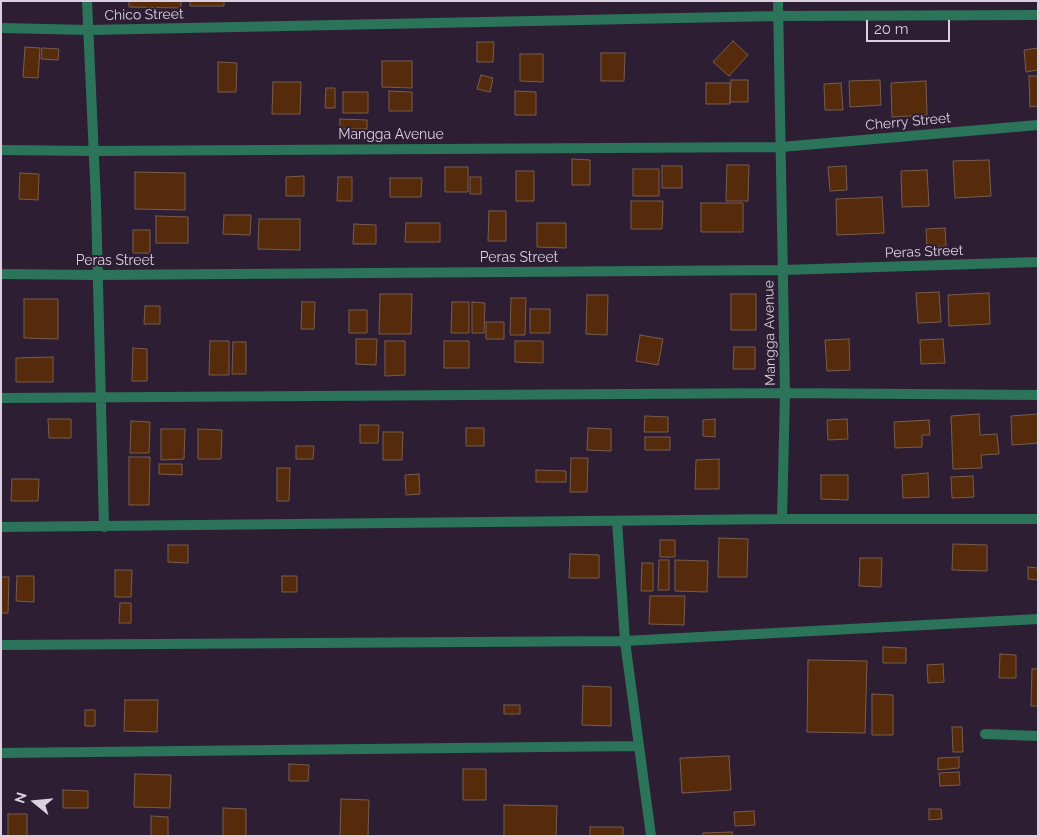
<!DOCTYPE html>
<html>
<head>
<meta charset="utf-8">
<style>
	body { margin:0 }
	#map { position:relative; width:1039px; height:837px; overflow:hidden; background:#2d1e34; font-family:Raleway,sans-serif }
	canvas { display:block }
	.frame { position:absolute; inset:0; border:2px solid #dad0df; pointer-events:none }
	.north { position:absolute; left:10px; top:777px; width:50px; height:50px; -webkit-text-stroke:4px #2d1e34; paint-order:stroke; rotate:287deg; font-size:14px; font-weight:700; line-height:20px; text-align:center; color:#dad0df }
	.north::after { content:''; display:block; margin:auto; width:18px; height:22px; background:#dad0df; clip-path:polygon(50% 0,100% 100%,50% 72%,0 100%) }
	.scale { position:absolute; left:866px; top:20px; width:84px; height:22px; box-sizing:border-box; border:2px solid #dad0df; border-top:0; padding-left:6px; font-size:15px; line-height:18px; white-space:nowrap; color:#dad0df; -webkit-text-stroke:4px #2d1e34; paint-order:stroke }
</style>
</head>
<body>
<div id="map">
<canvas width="1039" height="837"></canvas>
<div class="frame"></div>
<div class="north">N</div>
<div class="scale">20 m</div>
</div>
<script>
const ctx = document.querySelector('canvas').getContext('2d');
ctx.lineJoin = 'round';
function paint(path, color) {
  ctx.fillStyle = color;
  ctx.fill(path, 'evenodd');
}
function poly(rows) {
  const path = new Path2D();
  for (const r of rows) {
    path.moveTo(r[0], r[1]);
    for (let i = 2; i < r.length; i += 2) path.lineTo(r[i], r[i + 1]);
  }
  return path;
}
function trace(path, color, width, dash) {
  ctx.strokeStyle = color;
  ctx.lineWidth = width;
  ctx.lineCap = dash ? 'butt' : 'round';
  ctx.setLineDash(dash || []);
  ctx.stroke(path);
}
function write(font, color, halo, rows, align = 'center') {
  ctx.font = font + ' Raleway,sans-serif';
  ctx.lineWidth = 4;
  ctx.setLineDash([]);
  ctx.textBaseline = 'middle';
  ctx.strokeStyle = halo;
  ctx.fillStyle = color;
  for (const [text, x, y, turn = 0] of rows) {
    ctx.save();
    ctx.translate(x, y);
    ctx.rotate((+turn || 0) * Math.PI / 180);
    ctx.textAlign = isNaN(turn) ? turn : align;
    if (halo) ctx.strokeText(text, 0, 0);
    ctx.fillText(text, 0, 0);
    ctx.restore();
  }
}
const building = poly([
	[129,1,181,1,181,8,129,7,129,1],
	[190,1,224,1,224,6,190,6,190,1],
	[733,41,748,55,729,76,713,62,733,41],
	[477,42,494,42,493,62,477,62,477,42],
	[25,47,40,48,38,78,23,77,25,47],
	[42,48,59,49,58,60,41,59,42,48],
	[1038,48,1038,70,1026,72,1024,50,1038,48],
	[601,53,625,53,624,81,601,81,601,53],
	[520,54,543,54,543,82,520,81,520,54],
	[382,61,412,61,412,88,382,87,382,61],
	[218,62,237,63,236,92,218,92,218,62],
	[481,75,493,78,490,92,477,89,481,75],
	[1029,76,1038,76,1038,106,1030,107,1029,76],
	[731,80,748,80,748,102,730,102,731,80],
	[880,80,881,105,850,107,849,81,880,80],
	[926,81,927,115,892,117,891,83,926,81],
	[273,82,301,82,300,114,272,114,273,82],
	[706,83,730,83,730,104,706,104,706,83],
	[841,83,843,110,825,110,824,84,841,83],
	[326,88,335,88,335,108,325,108,326,88],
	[389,91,412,92,412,111,389,111,389,91],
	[515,91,536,92,536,115,515,115,515,91],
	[343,92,368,92,368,113,343,113,343,92],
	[340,119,367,120,367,129,340,129,340,119],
	[572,159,590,160,590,185,572,185,572,159],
	[989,160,991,196,955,198,953,161,989,160],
	[727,165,749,165,748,201,726,201,727,165],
	[662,166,682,166,682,188,662,188,662,166],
	[846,166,847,190,830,191,828,167,846,166],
	[445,167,468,167,468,192,445,192,445,167],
	[633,169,659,169,659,196,633,196,633,169],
	[927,170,929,206,902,207,901,171,927,170],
	[516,171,534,171,534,201,516,201,516,171],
	[135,172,185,173,185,210,135,209,135,172],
	[20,173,39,174,38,200,19,199,20,173],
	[304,176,304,196,286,196,286,177,304,176],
	[338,177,352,177,352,201,337,201,338,177],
	[470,177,481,177,481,194,470,194,470,177],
	[390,178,422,178,421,197,390,197,390,178],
	[882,197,884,233,837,235,836,199,882,197],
	[631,201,663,201,662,229,631,229,631,201],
	[701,203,743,203,743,232,701,232,701,203],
	[489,211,506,211,506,241,488,241,489,211],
	[224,215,251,215,250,235,223,234,224,215],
	[156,216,188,217,188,243,156,243,156,216],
	[259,219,300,219,300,250,258,249,259,219],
	[406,223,440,223,440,242,405,242,406,223],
	[537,223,566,223,566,248,537,247,537,223],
	[354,224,376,225,376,244,353,244,354,224],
	[945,228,946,246,927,247,926,229,945,228],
	[133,230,150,230,150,253,133,253,133,230],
	[939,292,941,322,918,323,916,293,939,292],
	[989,293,990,324,949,326,948,295,989,293],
	[380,294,412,294,411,334,379,334,380,294],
	[731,294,756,294,756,330,731,330,731,294],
	[587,295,608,295,607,335,586,334,587,295],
	[511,298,526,298,525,335,510,335,511,298],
	[24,299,58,299,58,339,24,338,24,299],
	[302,302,315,302,314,329,301,329,302,302],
	[452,302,469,302,469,333,451,333,452,302],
	[472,302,485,303,484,333,472,333,472,302],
	[145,306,160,306,160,324,144,324,145,306],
	[530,309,550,309,550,333,530,333,530,309],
	[349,310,367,310,367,333,349,333,349,310],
	[486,322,504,322,504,339,486,339,486,322],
	[640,335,663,339,658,365,636,361,640,335],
	[356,339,377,339,376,365,356,364,356,339],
	[849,339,850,370,827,371,825,340,849,339],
	[943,339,945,363,921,364,920,340,943,339],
	[210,341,229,341,229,375,209,375,210,341],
	[385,341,405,341,405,375,385,376,385,341],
	[444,341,469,341,469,368,444,368,444,341],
	[515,341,543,341,543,363,515,362,515,341],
	[233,342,246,342,246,374,232,374,233,342],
	[734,347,755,347,755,369,733,369,734,347],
	[133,348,147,349,147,381,132,381,133,348],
	[53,357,53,382,16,382,16,358,53,357],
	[979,414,980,435,997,434,999,454,981,455,982,468,953,469,951,416,979,414],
	[1038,414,1038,443,1012,445,1011,416,1038,414],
	[645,416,668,417,668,432,644,432,645,416],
	[48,419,71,419,71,438,49,438,48,419],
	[715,419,715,437,703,436,703,420,715,419],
	[847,419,848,439,828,440,827,420,847,419],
	[929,420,930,435,922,435,922,447,895,448,894,422,929,420],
	[131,421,150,422,149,453,130,453,131,421],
	[360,425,379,425,378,443,360,443,360,425],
	[466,428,484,428,484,446,466,446,466,428],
	[588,428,611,429,611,451,587,450,588,428],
	[161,429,185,429,184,459,161,460,161,429],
	[198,429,222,430,221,459,198,459,198,429],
	[383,432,403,432,402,460,383,460,383,432],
	[645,437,670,437,670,450,645,450,645,437],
	[296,446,314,446,313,459,296,459,296,446],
	[129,457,150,457,149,505,129,505,129,457],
	[571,458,588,458,587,492,570,492,571,458],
	[719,459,719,489,695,489,696,460,719,459],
	[159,464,182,464,182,475,159,474,159,464],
	[277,468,290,468,289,501,277,501,277,468],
	[536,470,566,471,566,482,536,482,536,470],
	[928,473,929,497,903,498,902,475,928,473],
	[419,474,420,494,406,495,405,475,419,474],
	[821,475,848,475,848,500,821,499,821,475],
	[973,476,974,497,952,498,951,477,973,476],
	[12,479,39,479,38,501,11,501,12,479],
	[719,538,748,539,747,577,718,577,719,538],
	[660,540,675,540,675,557,660,557,660,540],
	[953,544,987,545,987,571,952,570,953,544],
	[168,545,188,545,188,563,168,562,168,545],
	[570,554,599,555,599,578,569,578,570,554],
	[860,558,882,558,881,587,859,586,860,558],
	[659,560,669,560,669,590,658,590,659,560],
	[675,560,708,561,707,592,675,591,675,560],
	[642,563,653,563,653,591,641,591,642,563],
	[1028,567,1038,568,1038,580,1028,579,1028,567],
	[115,570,132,570,131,597,115,597,115,570],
	[17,576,34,576,34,602,16,601,17,576],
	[282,576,297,576,297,592,282,592,282,576],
	[1,577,9,577,8,613,1,613,1,577],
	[650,596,685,596,684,625,649,624,650,596],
	[120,603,131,603,131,623,119,623,120,603],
	[883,647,906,648,906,663,883,663,883,647],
	[1000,654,1016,655,1016,678,999,678,1000,654],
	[808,660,867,661,865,733,807,732,808,660],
	[943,664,944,682,928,683,927,665,943,664],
	[1032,669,1038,669,1038,706,1031,706,1032,669],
	[583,686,611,687,611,726,582,725,583,686],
	[872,694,893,695,893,735,872,735,872,694],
	[125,700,158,700,157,732,124,731,125,700],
	[504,705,520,705,520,714,504,714,504,705],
	[85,710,95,710,95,726,85,726,85,710],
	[952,727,962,727,963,752,953,752,952,727],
	[729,756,731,790,682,793,680,758,729,756],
	[959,757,959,768,938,770,938,758,959,757],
	[289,764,309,765,308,781,289,781,289,764],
	[463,769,486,769,486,800,463,800,463,769],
	[959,772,960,785,940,786,939,773,959,772],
	[135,774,171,775,170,808,134,807,135,774],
	[63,790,88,791,88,808,63,808,63,790],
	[341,799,369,800,368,836,340,836,341,799],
	[504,805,557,806,556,836,504,836,504,805],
	[223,808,246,809,246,836,223,836,223,808],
	[929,809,941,809,942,819,929,820,929,809],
	[754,811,755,825,735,826,734,812,754,811],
	[8,814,27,814,27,836,8,836,8,814],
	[151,816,168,817,168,836,151,836,151,816],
	[590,827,623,827,623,836,590,836,590,827],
	[732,832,733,836,703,836,703,833,732,832]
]);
const minor = poly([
	[87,1,96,202,104,527],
	[778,1,785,393,782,519],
	[1,28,89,30,778,16,1038,15],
	[1,150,94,151,781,147,1038,125],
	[1,274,97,275,783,270,1038,262],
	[1,398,785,393,1038,395],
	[617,521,625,641,651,836],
	[1,527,782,519,1038,519],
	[1,645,625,641,1038,619],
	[985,734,1038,736],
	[1,753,639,746]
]);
const streetNames = [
	["Chico Street",144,15,-1],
	["Cherry Street",908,122,-5],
	["Mangga Avenue",391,135],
	["Peras Street",924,252,-2],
	["Peras Street",519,258],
	["Peras Street",115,261],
	["Mangga Avenue",770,333,-91]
];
paint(building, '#552b0c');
trace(building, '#795c4b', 1);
trace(minor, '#2b745a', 10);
write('14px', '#dad0df', '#2d1e34', streetNames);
</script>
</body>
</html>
